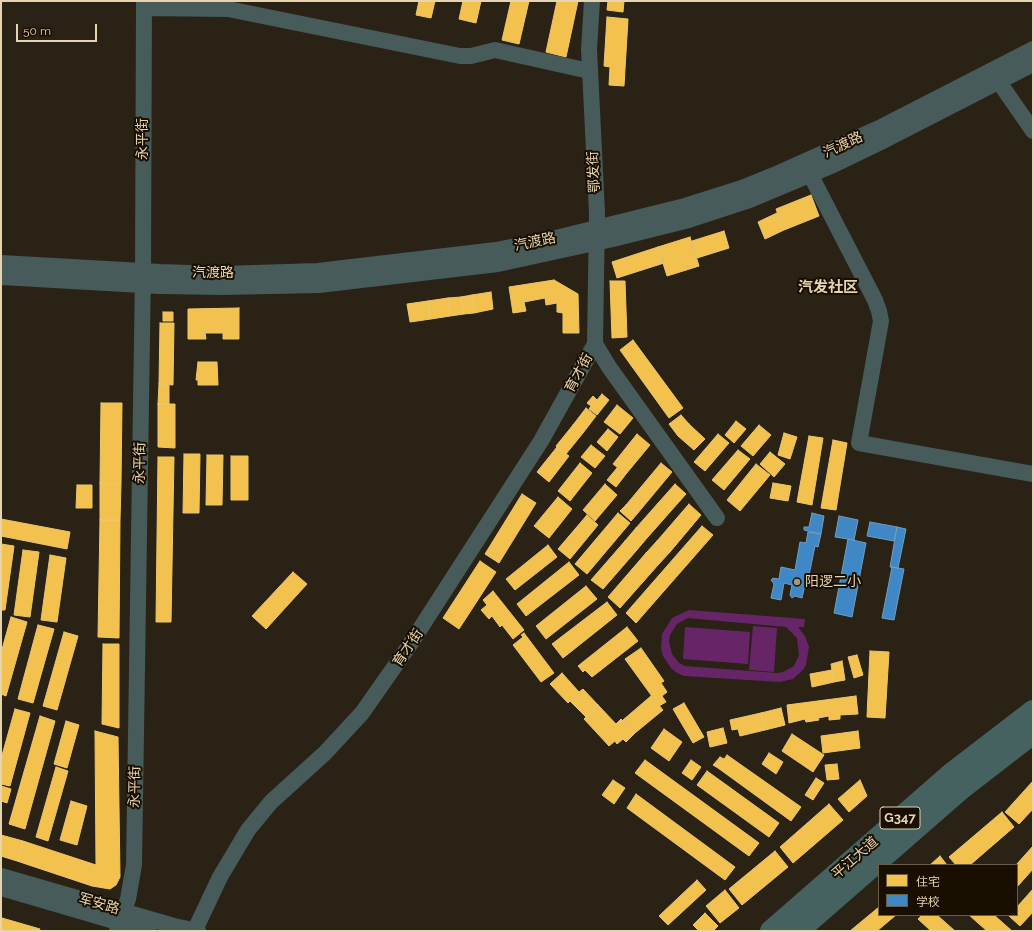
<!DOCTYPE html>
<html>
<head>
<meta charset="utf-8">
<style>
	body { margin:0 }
	#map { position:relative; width:1034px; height:932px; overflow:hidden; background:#292215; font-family:Raleway,"Noto Sans SC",sans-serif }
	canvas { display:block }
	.frame { position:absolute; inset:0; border:2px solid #e6d4af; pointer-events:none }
	.legend { position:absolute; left:878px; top:864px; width:140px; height:52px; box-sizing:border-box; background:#190f00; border:1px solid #6b5e46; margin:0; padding:5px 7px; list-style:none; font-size:12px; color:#e6d4af }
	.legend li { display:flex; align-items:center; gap:8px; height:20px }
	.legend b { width:20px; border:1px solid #6b5e46 }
	.scale { position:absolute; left:16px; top:24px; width:81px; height:18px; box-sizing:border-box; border:2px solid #e6d4af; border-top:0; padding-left:5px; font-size:12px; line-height:14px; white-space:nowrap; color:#e6d4af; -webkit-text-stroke:3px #190f00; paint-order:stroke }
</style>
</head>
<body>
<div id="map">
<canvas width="1034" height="932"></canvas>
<div class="frame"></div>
<ul class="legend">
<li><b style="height:11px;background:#f2c14e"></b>住宅</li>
<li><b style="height:11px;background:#3f88c5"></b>学校</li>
</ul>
<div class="scale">50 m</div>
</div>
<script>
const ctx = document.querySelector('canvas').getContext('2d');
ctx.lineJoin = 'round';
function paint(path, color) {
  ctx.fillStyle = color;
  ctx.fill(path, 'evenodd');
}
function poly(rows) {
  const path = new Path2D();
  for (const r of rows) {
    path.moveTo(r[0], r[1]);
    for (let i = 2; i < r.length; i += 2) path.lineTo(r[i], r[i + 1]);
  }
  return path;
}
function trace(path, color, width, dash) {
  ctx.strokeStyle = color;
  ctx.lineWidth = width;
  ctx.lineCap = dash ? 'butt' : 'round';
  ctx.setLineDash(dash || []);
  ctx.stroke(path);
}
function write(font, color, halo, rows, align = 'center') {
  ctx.font = font + ' Raleway,"Noto Sans SC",sans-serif';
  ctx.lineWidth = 4;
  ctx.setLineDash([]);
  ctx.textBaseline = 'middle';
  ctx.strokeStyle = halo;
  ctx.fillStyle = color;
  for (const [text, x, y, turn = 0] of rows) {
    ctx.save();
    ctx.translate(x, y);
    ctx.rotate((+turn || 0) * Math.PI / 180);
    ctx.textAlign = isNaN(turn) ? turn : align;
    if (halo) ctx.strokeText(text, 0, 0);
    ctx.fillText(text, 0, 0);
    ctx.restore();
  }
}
const green = poly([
	[689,610,805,619,804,627,798,627,805,636,809,647,806,665,803,670,793,679,780,682,684,676,677,673,671,668,663,656,661,649,662,634,672,618],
	[688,618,786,627,797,638,799,655,794,666,783,672,777,673,685,666,679,663,672,654,669,642,670,635,677,624],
	[753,626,777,628,774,672,749,670],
	[685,627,750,632,748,664,683,659]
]);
const homes = poly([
	[419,1,435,1,431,18,416,15,419,1],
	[463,1,481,1,476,23,459,19,463,1],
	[511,1,529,1,519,44,502,40,511,1],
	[557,1,578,1,566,57,546,52,557,1],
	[608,1,624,1,623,12,607,10,608,1],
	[607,17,628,19,624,86,609,85,610,67,604,66,607,17],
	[811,195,819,216,784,230,776,209,811,195],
	[777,213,784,230,765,239,758,222,777,213],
	[724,231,729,248,697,258,692,241,724,231],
	[690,237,699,266,667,276,658,247,690,237],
	[658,247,664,263,617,278,612,262,658,247],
	[554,280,578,294,579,333,563,333,563,313,557,312,557,303,546,305,545,298,524,302,526,311,513,313,509,287,554,280],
	[610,281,625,281,627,337,612,338,610,281],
	[491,292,493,309,474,313,472,295,491,292],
	[472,295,474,313,464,314,461,297,472,295],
	[461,297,464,314,450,316,448,298,461,297],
	[448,298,450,316,431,319,428,301,448,298],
	[428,301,431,319,410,322,407,304,428,301],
	[239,308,239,339,223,339,223,333,205,333,206,339,188,339,188,309,239,308],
	[163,312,173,312,173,321,163,321,163,312],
	[160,323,174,323,173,385,159,384,160,323],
	[633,340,683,408,669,418,620,350,633,340],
	[198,362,217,362,218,385,198,385,198,380,196,380,198,362],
	[159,384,169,385,169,404,158,404,159,384],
	[602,394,609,400,597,415,589,409,591,406,587,403,593,396,597,400,602,394],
	[101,403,122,403,121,484,100,483,101,403],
	[158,404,175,404,175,448,158,447,158,404],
	[617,405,633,418,620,434,604,422,617,405],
	[586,408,596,416,583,433,573,425,586,408],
	[681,415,689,424,678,436,669,424,681,415],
	[736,421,746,429,734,443,725,435,736,421],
	[689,424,705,439,694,450,678,436,689,424],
	[573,425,583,433,566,454,556,446,573,425],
	[759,425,771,435,753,456,741,446,759,425],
	[608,429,618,437,607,451,597,442,608,429],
	[784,433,797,437,790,459,778,455,784,433],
	[637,434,650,445,626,474,613,464,637,434],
	[718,434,729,443,705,471,694,462,718,434],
	[809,436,823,438,812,505,797,502,809,436],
	[833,440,847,443,836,510,821,508,833,440],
	[591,445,605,456,595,468,581,457,591,445],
	[557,447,569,456,549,482,537,472,557,447],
	[738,450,750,459,724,490,712,480,738,450],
	[770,452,785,464,774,477,760,464,770,452],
	[184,454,200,454,199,513,183,513,184,454],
	[207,455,223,455,222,505,206,505,207,455],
	[231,456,248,456,248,500,231,500,231,456],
	[158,457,174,457,171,622,156,622,158,457],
	[580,463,592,473,570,501,558,491,580,463],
	[661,463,672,472,637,514,626,505,661,463],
	[756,464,770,475,740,511,727,500,756,464],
	[617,468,626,474,616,487,607,480,617,468],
	[100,483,121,484,120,520,100,520,100,483],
	[773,483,791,486,788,501,770,498,773,483],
	[605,484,617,495,595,521,583,510,605,484],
	[675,484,686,494,647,538,636,528,675,484],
	[77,485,92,485,92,508,76,508,77,485],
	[522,494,536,503,499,563,485,554,522,494],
	[558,497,572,509,549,538,534,526,558,497],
	[689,504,701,515,670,552,657,541,689,504],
	[626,505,637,514,631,521,620,511,626,505],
	[618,513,630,523,587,574,575,564,618,513],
	[587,515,598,525,570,559,558,549,587,515],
	[1,519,70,532,67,549,1,536,1,519],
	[100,520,120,520,119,638,98,637,100,520],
	[702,526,713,535,636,623,626,613,702,526],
	[636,528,647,538,636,551,625,541,636,528],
	[625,541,636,551,603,589,591,580,625,541],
	[657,541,670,552,658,565,646,553,657,541],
	[1,544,14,546,5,610,1,610,1,544],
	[548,545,557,557,515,590,506,579,548,545],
	[23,550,39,552,30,617,14,615,23,550],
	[646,553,658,565,620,608,608,597,646,553],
	[50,555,66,558,57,622,41,620,50,555],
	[480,561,496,572,459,629,443,618,480,561],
	[569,562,579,575,526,616,517,604,569,562],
	[293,572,307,584,266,629,252,616,293,572],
	[586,586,597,599,546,639,536,626,586,586],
	[493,591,524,630,513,639,502,625,500,627,492,616,489,619,481,610,487,605,483,600,493,591],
	[607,602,617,615,563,658,552,644,607,602],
	[11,617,27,622,6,696,1,694,1,653,11,617],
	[38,625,54,629,33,703,18,699,38,625],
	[627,627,638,641,592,677,585,670,583,672,578,666,627,627],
	[64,632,78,636,57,710,43,706,64,632],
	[524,633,554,673,541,682,513,645,523,637,521,635,524,633],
	[103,644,119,644,119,728,102,724,103,644],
	[641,648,664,681,661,683,667,692,662,696,666,702,659,706,625,659,641,648],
	[870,651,889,652,885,718,867,717,870,651],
	[857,655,863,675,854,678,848,657,857,655],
	[842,661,845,680,834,682,831,664,842,661],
	[832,670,834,682,812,687,810,674,832,670],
	[562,673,579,692,583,689,598,705,586,717,570,701,568,703,550,684,562,673],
	[651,696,663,710,635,733,623,720,651,696],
	[856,696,858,714,840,715,840,719,829,720,829,716,818,718,819,720,806,722,805,719,789,723,787,705,856,696],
	[684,703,704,737,693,743,673,709,684,703],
	[598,705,616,724,621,719,635,733,626,742,623,739,617,744,615,741,609,746,584,719,598,705],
	[781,708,785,725,765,730,761,713,781,708],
	[15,709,30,713,10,786,1,784,1,759,15,709],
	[761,713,765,730,740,736,738,729,732,730,730,720,761,713],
	[40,716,55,721,25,829,9,824,40,716],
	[66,721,79,725,67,768,54,764,66,721],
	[723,728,727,743,710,747,707,732,723,728],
	[664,729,682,742,669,761,651,748,664,729],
	[95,731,118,737,120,877,116,885,110,889,92,886,17,861,23,841,96,865,95,731],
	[858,731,860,748,823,753,821,736,858,731],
	[792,734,824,755,813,772,782,751,792,734],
	[769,753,783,762,776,774,762,764,769,753],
	[727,755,801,807,791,821,718,768,727,755],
	[720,757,724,759,718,768,713,765,720,757],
	[645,760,759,843,749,856,635,773,645,760],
	[691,760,701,767,692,780,682,773,691,760],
	[837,764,839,779,827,780,825,765,837,764],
	[56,767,68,771,48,841,36,837,56,767],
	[707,771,779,823,769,837,697,785,707,771],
	[816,778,824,783,813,800,805,795,816,778],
	[613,780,625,788,614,804,602,795,613,780],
	[860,780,867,796,849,812,838,799,860,780],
	[1033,781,1033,809,1019,824,1005,812,1033,781],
	[1,786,11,789,7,803,1,801,1,786],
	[636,794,735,867,725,880,627,808,636,794],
	[71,801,87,806,77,845,60,840,71,801],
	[829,804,843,820,793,863,780,847,829,804],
	[1002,812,1014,827,970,865,956,865,949,857,1002,812],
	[1,835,23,841,17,861,1,856,1,835],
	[1033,846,1033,869,1017,887,1016,865,1033,846],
	[775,851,788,867,742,905,729,889,775,851],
	[940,856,947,865,930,865,940,856],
	[697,880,706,890,668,925,659,916,697,880],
	[1033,889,1033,912,1020,926,1009,916,1017,915,1017,907,1033,889],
	[725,890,739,908,720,923,706,906,725,890],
	[879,907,879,915,896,915,877,931,850,931,879,907],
	[705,913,718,926,713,931,699,931,693,925,705,913],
	[922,915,937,915,955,931,931,931,918,919,922,915],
	[969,915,994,915,1012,931,987,931,969,915],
	[2,918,40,929,39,931,1,931,2,918]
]);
const schools = poly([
	[812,513,824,516,821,534,804,530,804,527,809,527,812,513],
	[839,516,858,520,854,540,835,537,839,516],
	[870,522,897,527,894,541,867,536,870,522],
	[897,527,906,529,898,568,890,567,897,527],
	[808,532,821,534,818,547,815,546,807,585,805,585,802,598,795,596,792,598,790,595,792,585,784,583,781,600,771,598,774,584,771,580,773,578,779,579,781,567,795,570,800,542,806,543,808,532],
	[848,539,866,543,852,617,834,613,848,539],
	[892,567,904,569,894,620,882,618,892,567]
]);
const minor = poly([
	[144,8,228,9,460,56,471,56,495,50,589,71],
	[999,82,1033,131],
	[810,174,875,300,879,311,881,321,859,443,1033,474],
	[1,263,160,272,223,274,318,271,496,250,560,237,685,206,742,188,774,175,879,128,1033,49],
	[1,277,159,286,223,287,319,285,498,264,613,239,689,220,747,201,833,165,885,140,1033,64],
	[595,344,609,367,717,518],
	[1,876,174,926,198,931],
	[1,888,148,931],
	[195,930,220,877,248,830,271,802,325,753,362,713,409,646,541,441,595,344,597,213,589,49,592,1],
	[117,931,128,899,134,865,143,271,144,1]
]);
const highway = poly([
	[771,931,951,774,1033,711],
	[798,931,962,788,1033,733]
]);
const markers = [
	[797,582,4,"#a49679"]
];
const shields = [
	[900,818,40]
];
const shieldNames = [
	["G347",900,818]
];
const streetNames = [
	["永平街",143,139,-90],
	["汽渡路",843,145,-25],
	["鄂发街",594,172,-93],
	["汽渡路",535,242,-12],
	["汽渡路",213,273],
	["育才街",579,373,-61],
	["永平街",140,463,-89],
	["育才街",408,648,-56],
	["永平街",135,787,-89],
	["平江大道",855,858,-41],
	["军安路",99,904,16]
];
const poiNames = [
	["阳逻二小",805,582]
];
const neighbourhoodNames = [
	["汽发社区",828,287]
];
paint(green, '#662567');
paint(homes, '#f2c14e');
trace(homes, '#eec76b', 1);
paint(schools, '#3f88c5');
trace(schools, '#719fbe', 1);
trace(minor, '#465b5a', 16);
trace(highway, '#456261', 22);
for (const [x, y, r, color] of markers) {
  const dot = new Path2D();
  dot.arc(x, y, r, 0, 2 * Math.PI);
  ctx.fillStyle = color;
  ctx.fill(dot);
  trace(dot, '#190f00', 1.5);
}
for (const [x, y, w] of shields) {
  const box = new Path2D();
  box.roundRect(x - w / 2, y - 11, w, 22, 3);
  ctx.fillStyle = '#190f00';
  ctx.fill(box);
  trace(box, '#e6d4af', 1);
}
write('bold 13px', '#e6d4af', null, shieldNames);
write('14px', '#e6d4af', '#190f00', streetNames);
write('14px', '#e6d4af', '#190f00', poiNames, 'left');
write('bold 15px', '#e6d4af', '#190f00', neighbourhoodNames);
</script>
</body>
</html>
